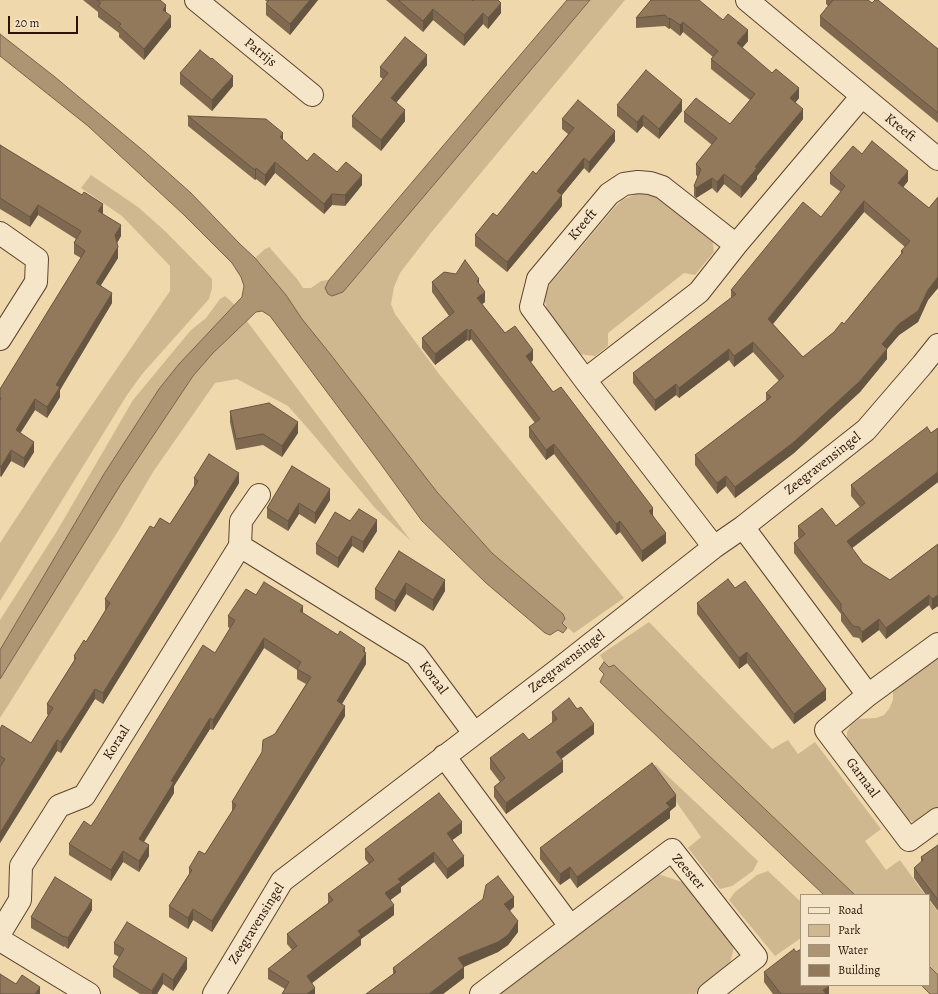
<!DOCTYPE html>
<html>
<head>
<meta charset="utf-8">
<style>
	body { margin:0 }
	#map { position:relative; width:938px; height:994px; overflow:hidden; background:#f0d8ad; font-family:Alegreya,serif }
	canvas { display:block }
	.legend { position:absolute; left:800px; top:894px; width:130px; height:92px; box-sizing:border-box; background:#f5e6ca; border:1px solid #a5927b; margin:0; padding:5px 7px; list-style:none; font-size:12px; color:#2c1305 }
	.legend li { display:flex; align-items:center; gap:8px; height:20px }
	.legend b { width:20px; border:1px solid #a5927b }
	.scale { position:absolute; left:8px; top:16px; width:70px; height:18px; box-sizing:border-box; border:2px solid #2c1305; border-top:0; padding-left:5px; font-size:12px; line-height:14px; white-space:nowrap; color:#2c1305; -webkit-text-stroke:3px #f5e6ca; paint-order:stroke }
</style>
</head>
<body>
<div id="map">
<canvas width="938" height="994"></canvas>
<ul class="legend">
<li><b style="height:5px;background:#f5e6ca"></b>Road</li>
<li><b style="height:11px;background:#cfb790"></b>Park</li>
<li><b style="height:11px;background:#ad9574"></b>Water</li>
<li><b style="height:11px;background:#92795c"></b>Building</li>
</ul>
<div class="scale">20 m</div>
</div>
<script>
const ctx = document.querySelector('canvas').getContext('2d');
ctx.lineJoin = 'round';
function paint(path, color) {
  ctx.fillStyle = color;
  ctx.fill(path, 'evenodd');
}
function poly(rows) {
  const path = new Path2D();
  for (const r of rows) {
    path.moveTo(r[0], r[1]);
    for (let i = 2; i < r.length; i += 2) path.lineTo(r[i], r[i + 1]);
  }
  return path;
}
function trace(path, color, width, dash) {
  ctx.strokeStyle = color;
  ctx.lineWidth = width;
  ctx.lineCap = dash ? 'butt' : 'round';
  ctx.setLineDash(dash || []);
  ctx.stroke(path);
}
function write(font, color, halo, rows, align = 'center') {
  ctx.font = font + ' Alegreya,serif';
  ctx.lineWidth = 4;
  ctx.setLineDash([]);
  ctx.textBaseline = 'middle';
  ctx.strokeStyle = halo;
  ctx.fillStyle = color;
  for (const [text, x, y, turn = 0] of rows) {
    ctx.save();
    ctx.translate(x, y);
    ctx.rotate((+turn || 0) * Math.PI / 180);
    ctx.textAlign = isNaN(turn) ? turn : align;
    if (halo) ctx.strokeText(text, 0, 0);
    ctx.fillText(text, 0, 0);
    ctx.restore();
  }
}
const green = poly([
	[590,0,625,0,430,234,400,273,394,287,391,304,395,314,439,374,624,598,574,633,562,623,565,619,563,614,492,553,437,492,331,355,302,319,286,295,255,258,265,249,270,247,270,248,298,280,303,288,311,288,321,281,329,280,325,288,343,292],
	[91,175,138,207,166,232,212,279,212,288,209,299,143,373,127,395,0,601,0,543,55,459,170,291,170,266,122,216,81,188],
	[641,192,654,192,712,236,714,252,695,275,684,273,608,333,608,346,595,356,578,354,548,313,544,298,550,284,615,207,622,200],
	[225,296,235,305,179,364,159,389,104,474,0,650,0,620,57,531,133,400,191,330,206,318,220,299],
	[247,321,411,541,375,508,311,432,288,406,237,379,215,383,153,472,120,528,0,718,0,679,54,591,121,484,193,376,213,353],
	[649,622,772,749,788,740,798,754,815,742,881,829,865,841,886,870,900,860,925,895,855,895,614,665,609,667,604,662,600,655],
	[938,657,938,808,922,820,915,822,905,819,848,743,847,737,847,732,851,725,859,719,876,718,884,715,889,709,893,700,893,691],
	[656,765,758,861,753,871,732,886,720,889,688,848,701,837,651,766],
	[768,871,801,902,801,938,775,956,729,900,735,892,757,875],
	[655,873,691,885,735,942,729,968,695,994,495,994],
	[929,900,938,912,938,975,929,966]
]);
const water = poly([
	[567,0,590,0,343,292,332,296,328,294,325,288,329,280,567,0],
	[0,34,55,77,146,153,191,193,240,244,255,258,286,295,302,319,331,355,437,492,492,553,563,614,565,619,562,623,567,628,563,633,558,630,550,635,545,633,486,583,422,521,380,463,270,316,262,311,256,312,213,353,193,376,121,484,0,679,0,650,104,474,159,389,179,364,242,297,244,286,241,277,232,263,183,214,88,126,0,56,0,34],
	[604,662,609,667,614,665,855,895,824,895,600,682,604,674,599,669,604,662],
	[929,966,938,975,938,994,930,994,921,985,929,985,929,966]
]);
const street = poly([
	[196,0,312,95],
	[747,0,938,159],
	[0,233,37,259,36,282,0,339],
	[585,380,699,292,736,245,862,96],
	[743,527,868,695],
	[240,546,241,521,259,495],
	[714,547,585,380,531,307,538,279,609,194,624,184,638,182,650,183,662,187,736,245],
	[938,644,868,695,826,730,909,840,938,819],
	[444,756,570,926],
	[0,933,20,900,21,866,59,806,84,796,240,546,416,655,474,733],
	[0,940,89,994],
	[214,994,282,881,559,669,714,547,743,527,866,430,922,365,938,345],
	[481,994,672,850,756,957,709,994]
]);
const wall = poly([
	[83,0,160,0,166,13,171,27,144,60,119,37,119,33,98,17,98,12],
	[265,0,318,0,290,35,266,15,266,4,267,2],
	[386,0,472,0,501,13,488,29,483,24,464,46,433,20,423,32],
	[651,0,748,41,742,48,799,98,795,103,803,119,757,176,757,179,741,198,724,184,717,193,712,188,696,198,694,196,694,186,698,177,696,175,696,164,712,145,684,122,684,112,730,124,750,100,711,69,711,59,713,57,683,32,680,36,670,28,669,29,665,26,636,28,636,18],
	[826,0,868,0,938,49,938,123,820,26,820,16,828,6,826,4],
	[427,65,396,103,405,121,381,151,352,127,352,116,383,79,380,77,380,67],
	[180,73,233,86,212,111,180,84],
	[617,105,682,111,659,139,643,126,637,133,617,116],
	[188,116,283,140,307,161,337,172,362,185,345,206,332,205,324,214,275,173,265,186,256,179,255,180,188,126],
	[562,119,615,141,589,173,584,168,562,195,562,206,507,272,475,246,475,235,497,216,536,174,568,134,562,129],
	[0,145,103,214,121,236,117,243,118,258,101,285,112,303,60,390,60,397,47,418,35,410,20,433,34,452,24,468,11,461,1,477,0,476,0,389,81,258,74,254,74,243,76,239,38,215,30,227,0,209],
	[862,154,908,181,903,187,929,208,938,197,938,288,928,300,918,322,899,335,887,349,887,359,860,392,794,453,735,498,726,486,717,494,695,465,695,455,766,401,766,393,779,381,753,352,734,367,729,360,679,398,676,395,655,411,633,383,633,373,731,298,731,290,821,217,841,192,830,184,830,173],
	[864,212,905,247,901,251,901,254,844,324,803,357,773,324],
	[432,282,479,285,485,302,482,304,505,333,533,360,531,362,553,392,653,515,666,543,642,562,620,532,616,535,554,454,546,460,529,437,529,427,535,423,471,339,469,341,467,340,435,365,422,348,422,338,449,316,432,292],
	[230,411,298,433,282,457,263,445,236,450,230,422],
	[938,428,938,482,852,548,863,563,890,580,938,544,938,606,932,610,929,605,886,639,879,630,862,643,859,638,853,637,841,621,841,614,794,553,794,543,799,538,798,537,798,526,836,526,860,507,851,496,851,485,931,433],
	[292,466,330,500,315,524,299,514,288,531,267,518,267,508],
	[194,478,239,483,103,704,95,699,61,753,57,751,0,843,0,729,31,743,48,715,47,714,47,704,74,661,74,656,86,642,106,610,105,610,105,599,154,528,170,524,194,486],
	[350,521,377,531,363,553,352,546,338,568,316,554,316,544],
	[399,551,445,591,433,611,406,594,395,612,375,599,375,589],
	[256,595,303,613,365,653,366,664,342,704,345,716,212,932,193,920,188,929,169,917,169,906,189,874,189,868,205,854,232,811,232,802,306,684,297,679,297,670,264,648,213,730,210,729,174,786,174,793,144,842,149,856,139,872,123,862,111,881,69,855,69,844,91,826,215,653,230,628,228,627,228,616],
	[697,603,826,700,794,724,747,663,739,669,697,614],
	[552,712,594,734,561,759,563,772,506,814,494,797,494,787,500,782,490,769,490,758,529,740,552,723],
	[676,806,670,811,670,818,577,888,570,878,560,885,540,859,540,848],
	[462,833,452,840,464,866,447,879,434,862,401,887,401,892,390,900,394,915,361,939,361,945,312,983,315,994,285,989,268,979,268,969,292,950,287,944,287,934,328,903,328,894,369,864,365,859,365,849],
	[938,845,938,911,929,899,929,895,926,895,914,878,914,868,921,862,921,857],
	[514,907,510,911,518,932,508,945,498,952,464,967,464,978,443,994,366,994,393,974,393,968],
	[92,910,68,949,64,946,64,947,31,928,31,917],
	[114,943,187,969,173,991,163,984,157,994,140,994,113,977,113,967,119,957,114,954],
	[764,972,829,994,773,994,764,982]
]);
const shadedWall = poly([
	[310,0,318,0,290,35,290,24],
	[501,3,501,13,488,29,488,18],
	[166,5,166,16,163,10],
	[433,9,433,20,423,32,423,21],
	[483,13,483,24,464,46,464,35],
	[171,16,171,27,144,60,144,49],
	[670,18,670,28,669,29,669,19],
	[683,22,683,32,680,36,680,25],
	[748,30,748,41,737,54,737,43],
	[427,55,427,65,391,109,391,98],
	[233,76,233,86,212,111,212,100],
	[799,88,799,98,790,109,790,98],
	[682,100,682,111,659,139,659,129],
	[803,109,803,119,757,176,757,179,741,198,741,187,755,167],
	[405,110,405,121,381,151,381,140],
	[643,115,643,126,637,133,637,122],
	[615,131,615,141,589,173,589,162],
	[283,133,283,144,280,137],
	[584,158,584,168,557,201,557,191],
	[275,162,275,173,265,186,265,175],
	[256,168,256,179,255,180,255,170],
	[908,171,908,181,898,194,898,183],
	[724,174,724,184,717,193,717,182],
	[362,175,362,185,345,206,345,195],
	[712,178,712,188,696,198,696,188],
	[332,194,332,205,324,214,324,204],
	[562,195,562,206,507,272,507,262],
	[864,201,864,212,768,330,768,319],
	[103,204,103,215,98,211],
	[38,205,38,215,30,227,30,217],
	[121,225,121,236,115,246,115,235],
	[118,247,118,258,96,293,96,283],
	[938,277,938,288,928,300,918,322,899,335,882,355,882,344],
	[479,279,479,290,477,281],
	[485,292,485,302,477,308,477,298],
	[112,293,112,303,60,390,60,397,47,418,47,407,56,385],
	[467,329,467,340,435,365,435,354],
	[471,329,471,339,469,341,469,331],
	[753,342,753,352,734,367,734,356],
	[729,349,729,360,679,398,679,388],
	[887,349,887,359,860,392,794,453,735,498,735,487],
	[533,350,533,360,526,366,526,356],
	[676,384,676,395,655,411,655,400],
	[35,399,35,410,16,440,16,430],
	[298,422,298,433,282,457,282,446],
	[34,442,34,452,24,468,24,458],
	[554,444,554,454,546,460,546,450],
	[11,450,11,461,1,477,1,467],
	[938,472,938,482,847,552,847,541],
	[239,473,239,483,103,704,103,693],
	[726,476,726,486,717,494,717,483],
	[330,489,330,500,315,524,315,513],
	[299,503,299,514,288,531,288,521],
	[653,508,653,519,649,511],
	[377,520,377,531,363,553,363,542],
	[620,521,620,532,616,535,616,524],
	[666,533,666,543,642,562,642,551],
	[352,536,352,546,338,568,338,558],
	[445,580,445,591,433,611,433,600],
	[406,583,406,594,395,612,395,601],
	[929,595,929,605,886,639,886,628],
	[938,595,938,606,932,610,932,599],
	[303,606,303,617,300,611],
	[879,619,879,630,862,643,862,632],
	[264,638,264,648,213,730,213,720],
	[365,648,365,655,366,653,366,664,337,712,337,701],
	[747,652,747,663,739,669,739,658],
	[95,689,95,699,61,753,61,742],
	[826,689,826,700,794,724,794,714],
	[345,706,345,716,212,932,212,921],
	[210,718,210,729,174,786,174,793,139,849,139,839,171,781],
	[594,724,594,734,556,763,556,752],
	[57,740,57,751,0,843,0,833],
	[563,761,563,772,506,814,506,803],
	[676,795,676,806,670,811,670,818,577,888,577,877,666,803],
	[462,822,462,833,447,844,447,833],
	[149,845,149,856,139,872,139,861],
	[123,851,123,862,111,881,111,870],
	[434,852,434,862,401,887,401,892,385,904,385,893,398,879],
	[464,856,464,866,447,879,447,869],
	[570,867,570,878,560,885,560,874],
	[514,897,514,907,504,914,504,904],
	[92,900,92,910,68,949,68,938],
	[394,905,394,915,361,939,361,945,307,987,307,976,358,931],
	[193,909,193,920,188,929,188,918],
	[518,921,518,932,508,945,498,952,458,969,458,958],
	[187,958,187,969,173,991,173,980],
	[464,967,464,978,443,994,429,994],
	[163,973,163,984,157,994,152,994,152,991],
	[829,986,829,994,823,994,823,990],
	[40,987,40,994,35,994],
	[315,988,315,994,307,994]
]);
const building = poly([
	[97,0,160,0,166,5,163,10,171,16,144,49,119,26,121,24,98,6,101,3,97,0],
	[269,0,310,0,290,24,266,4,269,0],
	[398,0,472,0,473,1,473,0,498,0,501,3,488,18,483,13,464,35,433,9,423,21,398,0],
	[651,0,699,0,723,20,728,14,748,30,737,43,772,73,776,69,799,88,790,98,803,109,755,167,757,168,741,187,724,174,717,182,712,178,696,188,694,186,701,169,696,164,717,138,684,112,696,98,730,124,755,94,711,59,718,51,683,22,680,25,670,18,669,19,665,15,636,18,651,0],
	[833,0,868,0,872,3,875,0,878,0,938,49,938,113,820,16,833,0],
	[405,37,427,55,391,98,405,110,381,140,352,116,388,73,380,67,405,37],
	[200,50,211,59,212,58,233,76,212,100,180,73,200,50],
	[646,70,682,100,659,129,643,115,637,122,617,105,646,70],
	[578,100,615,131,589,162,584,158,557,191,562,195,507,262,475,235,493,213,497,216,533,171,536,174,574,128,562,119,578,100],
	[188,116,266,119,283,133,280,137,307,161,314,153,337,172,346,162,362,175,345,195,332,194,324,204,275,162,265,175,256,168,255,170,188,116],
	[872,141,908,171,898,183,929,208,938,197,938,277,928,290,918,311,899,324,882,344,887,349,860,381,794,442,735,487,726,476,717,483,695,455,771,397,766,393,784,376,753,342,734,356,729,349,679,388,676,384,655,400,633,373,736,294,731,290,803,202,821,217,845,186,830,173,853,146,862,154,872,141],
	[864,201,910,241,901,251,903,252,844,324,842,322,834,332,803,357,768,319,864,201],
	[0,145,82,195,84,192,103,204,98,211,121,225,115,235,118,247,96,283,112,293,56,385,60,387,47,407,35,399,16,430,34,442,24,458,11,450,1,467,0,466,0,400,1,398,0,398,0,389,85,251,74,243,81,231,38,205,30,217,0,198,0,145],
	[465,260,479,279,477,281,485,292,477,298,505,333,515,326,533,350,526,356,553,392,561,387,653,508,649,511,666,533,642,551,620,521,616,524,554,444,546,450,529,427,540,419,471,329,469,331,467,329,435,354,422,338,454,312,432,282,444,272,456,274,465,260],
	[269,403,298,422,282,446,263,434,236,439,230,411,269,403],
	[927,427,931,433,938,428,938,472,847,541,863,563,890,580,938,544,938,595,932,599,929,595,886,628,879,619,862,632,859,627,853,626,841,610,841,604,794,543,805,534,798,526,822,508,836,526,865,503,851,485,927,427],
	[209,454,239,473,103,693,95,689,61,742,57,740,0,833,0,767,5,759,0,756,0,729,2,725,31,743,53,708,47,704,76,658,74,656,84,640,86,642,110,603,105,599,150,526,154,528,160,518,170,524,198,481,194,478,209,454],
	[292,466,330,489,315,513,299,503,288,521,267,508,292,466],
	[359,509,377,520,363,542,352,536,338,558,316,544,335,512,350,521,359,509],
	[399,551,445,580,433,600,406,583,395,601,375,589,399,551],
	[728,579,735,588,745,581,826,689,794,714,747,652,739,658,697,603,728,579],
	[264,582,303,606,300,611,338,635,340,631,365,648,363,651,366,653,337,701,345,706,212,921,193,909,188,918,169,906,192,870,189,868,199,851,205,854,236,805,232,802,262,752,263,740,275,734,311,677,297,669,301,662,264,638,213,720,210,718,171,781,174,782,139,839,149,845,139,861,123,851,111,870,69,844,84,821,91,826,97,817,203,645,215,653,235,620,228,616,246,589,256,595,264,582],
	[569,698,577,709,581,707,594,724,556,752,563,761,506,803,494,787,505,778,490,758,523,733,529,740,557,719,552,712,569,698],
	[652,763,676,795,666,803,670,807,577,877,570,867,560,874,540,848,652,763],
	[439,793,462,822,447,833,464,856,447,869,434,852,398,879,401,882,385,893,394,905,358,931,361,935,307,976,315,988,307,994,282,994,289,982,268,969,297,946,287,934,333,900,328,894,374,860,365,849,439,793],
	[938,845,938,900,914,868,923,860,921,857,938,845],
	[498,876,514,897,504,904,518,921,508,935,498,942,458,958,464,967,429,994,366,994,396,972,393,968,483,899,486,885,498,876],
	[55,877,92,900,68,938,64,936,64,937,31,917,55,877],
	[127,922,187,958,173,980,163,973,152,991,113,967,124,949,114,943,127,922],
	[794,949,796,952,801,949,801,985,828,985,829,986,823,990,826,994,781,994,764,972,794,949],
	[0,974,16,984,22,975,40,987,35,994,0,994,0,974]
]);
const streetNames = [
	["Patrijs",260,53,39],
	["Kreeft",900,128,39],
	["Kreeft",583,225,-50],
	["Zeegravensingel",823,464,-38],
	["Zeegravensingel",567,662,-38],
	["Koraal",433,678,53],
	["Koraal",117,743,-58],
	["Garnaal",862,778,53],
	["Zeester",688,872,49],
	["Zeegravensingel",257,924,-58]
];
paint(green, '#cfb790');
paint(water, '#ad9574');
trace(water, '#796148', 1);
trace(street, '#5d442f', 24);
trace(street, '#f5e6ca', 22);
paint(wall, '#7e684f');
paint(shadedWall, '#665540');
paint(building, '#92795c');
trace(building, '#665540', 1);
write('14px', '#2c1305', '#f5e6ca', streetNames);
</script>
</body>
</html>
